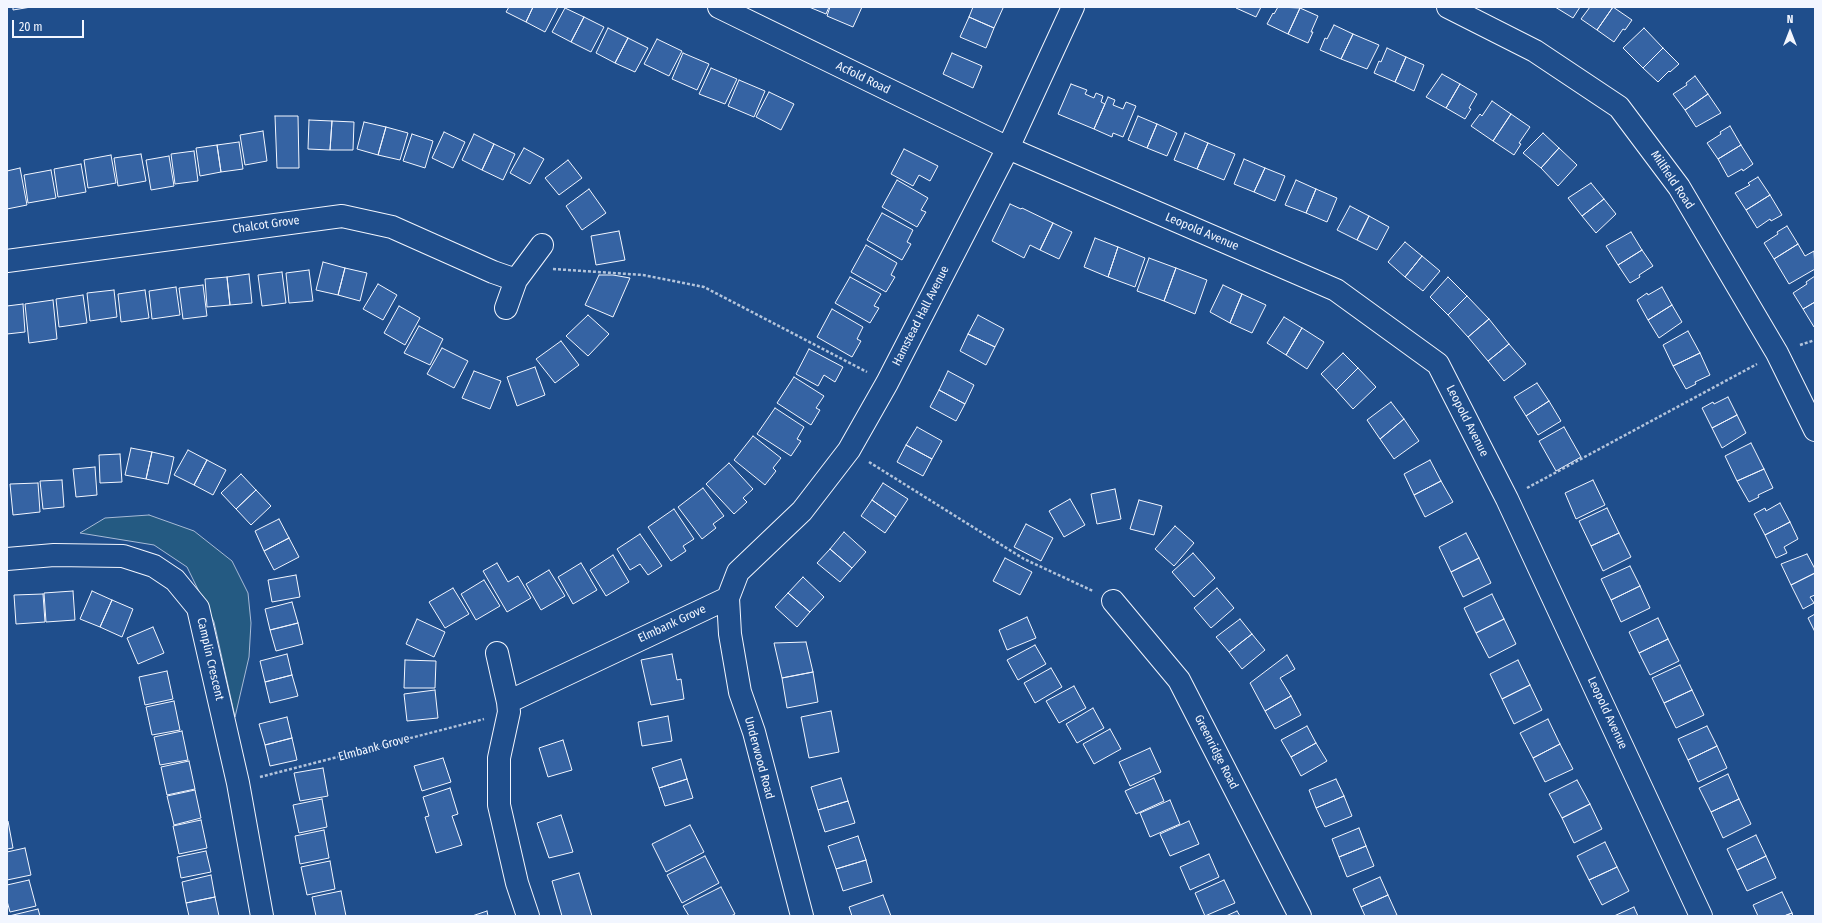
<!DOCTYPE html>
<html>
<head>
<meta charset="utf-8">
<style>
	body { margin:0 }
	#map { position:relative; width:1822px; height:923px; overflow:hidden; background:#1f4e8c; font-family:"Fira Sans Condensed",sans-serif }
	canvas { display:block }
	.frame { position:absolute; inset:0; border:8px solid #f2f6ff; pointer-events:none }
	.north { position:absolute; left:1770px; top:12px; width:40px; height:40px; -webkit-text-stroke:3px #1f4e8c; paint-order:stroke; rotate:0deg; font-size:11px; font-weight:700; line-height:16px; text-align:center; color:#f2f6ff }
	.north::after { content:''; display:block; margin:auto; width:14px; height:18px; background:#f2f6ff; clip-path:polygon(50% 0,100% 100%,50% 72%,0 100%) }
	.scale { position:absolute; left:12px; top:20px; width:72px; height:18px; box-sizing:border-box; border:2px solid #f2f6ff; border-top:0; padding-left:5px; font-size:12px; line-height:14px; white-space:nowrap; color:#f2f6ff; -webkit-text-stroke:3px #1f4e8c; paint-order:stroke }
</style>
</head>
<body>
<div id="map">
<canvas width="1822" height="923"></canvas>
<div class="frame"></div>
<div class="north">N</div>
<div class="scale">20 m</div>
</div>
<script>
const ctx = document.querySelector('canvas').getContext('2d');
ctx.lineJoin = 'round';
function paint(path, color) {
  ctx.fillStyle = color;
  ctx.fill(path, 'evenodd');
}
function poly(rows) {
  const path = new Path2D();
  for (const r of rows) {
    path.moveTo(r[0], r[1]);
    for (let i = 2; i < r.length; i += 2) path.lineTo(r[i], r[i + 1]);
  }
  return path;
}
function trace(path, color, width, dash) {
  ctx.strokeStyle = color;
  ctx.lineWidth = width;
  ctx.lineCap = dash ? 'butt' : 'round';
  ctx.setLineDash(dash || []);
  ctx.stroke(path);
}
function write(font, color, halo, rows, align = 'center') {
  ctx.font = font + ' "Fira Sans Condensed",sans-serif';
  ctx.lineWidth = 3;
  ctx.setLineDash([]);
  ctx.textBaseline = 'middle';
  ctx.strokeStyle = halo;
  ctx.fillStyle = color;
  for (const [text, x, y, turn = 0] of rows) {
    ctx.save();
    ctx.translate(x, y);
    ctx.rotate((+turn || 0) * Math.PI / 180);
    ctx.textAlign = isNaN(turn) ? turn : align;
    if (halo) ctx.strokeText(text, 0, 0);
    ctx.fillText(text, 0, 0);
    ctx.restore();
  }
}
const green = poly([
	[149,515,194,531,232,561,248,593,251,623,249,657,235,717,214,622,187,567,154,545,80,533,105,518,149,515]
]);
const building = poly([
	[13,7,31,7,13,10,13,7],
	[509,7,533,7,526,22,506,12,509,7],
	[533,7,558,7,545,32,526,22,533,7],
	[809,7,829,7,826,14,809,7],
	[830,7,862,7,853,27,827,16,830,7],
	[973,7,1002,7,1003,8,994,28,969,17,973,7],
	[1237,7,1261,7,1256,17,1236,8,1237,7],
	[1278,7,1300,8,1288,34,1267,24,1273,13,1274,14,1278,7],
	[1555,7,1580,7,1573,18,1555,7],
	[1590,7,1613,7,1597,30,1581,19,1590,7],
	[1613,7,1632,20,1625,30,1623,29,1614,42,1597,30,1613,7],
	[565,8,584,17,571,42,552,32,565,8],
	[1300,8,1318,16,1311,32,1313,32,1308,43,1288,34,1300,8],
	[584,17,604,27,591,52,571,42,584,17],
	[969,17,994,28,986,48,960,37,969,17],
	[1334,25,1353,34,1341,59,1320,50,1325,38,1327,39,1334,25],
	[608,28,628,38,615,63,596,53,608,28],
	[1644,28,1663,48,1643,68,1623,48,1644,28],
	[1353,34,1379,45,1367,69,1341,59,1353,34],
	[628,38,648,48,635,72,615,63,628,38],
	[657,39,682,51,669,76,644,64,657,39],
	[1387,48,1406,57,1395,82,1374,73,1379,61,1381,62,1387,48],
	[1663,48,1679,64,1670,72,1669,71,1658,82,1643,68,1663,48],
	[683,53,709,64,697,90,672,79,683,53],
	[952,53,982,66,973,88,943,74,952,53],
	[1406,57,1424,65,1414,91,1395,82,1406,57],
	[711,68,737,79,725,104,699,94,711,68],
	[1442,74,1460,84,1446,108,1426,97,1442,74],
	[1695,76,1708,94,1685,110,1673,94,1687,85,1686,83,1695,76],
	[739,80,765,91,754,117,728,106,739,80],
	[1071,84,1087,90,1085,94,1094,98,1096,93,1103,96,1101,102,1105,104,1094,129,1058,114,1071,84],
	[1460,84,1477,94,1469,108,1471,109,1465,119,1446,108,1460,84],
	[769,92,794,104,781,130,756,117,769,92],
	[1708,94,1721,113,1696,127,1685,110,1708,94],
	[1108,97,1115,100,1113,105,1123,109,1126,102,1136,106,1123,137,1113,133,1112,137,1094,129,1108,97],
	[1492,101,1511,114,1493,141,1471,126,1480,114,1482,116,1492,101],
	[1511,114,1530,127,1519,143,1521,144,1514,155,1493,141,1511,114],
	[275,116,298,116,299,168,277,168,275,116],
	[1138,116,1157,124,1147,148,1128,140,1138,116],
	[309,120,332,121,330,150,308,149,309,120],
	[332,121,354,122,353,150,330,150,332,121],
	[364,122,386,127,378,155,357,149,364,122],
	[1157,124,1177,133,1167,156,1147,148,1157,124],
	[1730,126,1741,145,1718,159,1707,143,1721,134,1720,132,1730,126],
	[386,127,408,133,400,160,378,155,386,127],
	[263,131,267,161,245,165,240,135,263,131],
	[444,132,465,142,453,168,432,158,444,132],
	[1185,133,1208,143,1197,169,1174,160,1185,133],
	[1543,133,1559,148,1541,168,1523,153,1543,133],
	[412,134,433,141,425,168,403,161,412,134],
	[474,134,494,144,482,170,462,160,474,134],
	[239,142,243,169,221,172,217,145,239,142],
	[1208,143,1235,154,1224,180,1197,169,1208,143],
	[494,144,515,154,503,180,482,170,494,144],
	[217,145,221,172,200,176,196,148,217,145],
	[1741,145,1753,164,1743,171,1742,169,1728,177,1718,159,1741,145],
	[524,148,544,159,530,184,510,173,524,148],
	[1559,148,1577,165,1558,186,1541,168,1559,148],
	[904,149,938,166,930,181,919,175,913,186,891,174,904,149],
	[194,151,198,181,175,184,171,154,194,151],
	[141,154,146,181,118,186,114,158,141,154],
	[111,155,116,183,88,188,84,160,111,155],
	[169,156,174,186,151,190,146,160,169,156],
	[1244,159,1265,168,1254,192,1234,184,1244,159],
	[568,160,582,178,559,195,545,178,568,160],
	[81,164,86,192,58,197,54,169,81,164],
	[20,168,27,205,7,209,7,171,20,168],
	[1265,168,1285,176,1275,201,1254,192,1265,168],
	[51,170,56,198,28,203,24,175,51,170],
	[1758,177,1770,195,1746,210,1735,193,1750,185,1748,183,1758,177],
	[897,180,928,198,921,210,926,212,917,227,882,207,897,180],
	[1296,180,1316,189,1306,213,1285,205,1296,180],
	[1591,183,1604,199,1582,216,1568,198,1591,183],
	[589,189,606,213,582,230,566,206,589,189],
	[1316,189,1337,198,1327,222,1306,213,1316,189],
	[1770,195,1782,215,1771,221,1770,219,1757,228,1746,210,1770,195],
	[1604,199,1616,214,1596,233,1582,216,1604,199],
	[1010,204,1021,209,1022,208,1053,223,1040,250,1030,245,1024,258,992,241,1010,204],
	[1350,206,1369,216,1357,240,1337,230,1350,206],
	[882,213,913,230,907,242,911,244,902,260,867,240,882,213],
	[1369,216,1389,227,1377,250,1357,240,1369,216],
	[1053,223,1072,232,1059,259,1040,250,1053,223],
	[1787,226,1798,244,1774,259,1764,243,1778,234,1777,232,1787,226],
	[619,231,625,260,596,265,591,236,619,231],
	[1631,232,1642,250,1618,265,1606,246,1631,232],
	[1095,238,1118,247,1108,277,1084,267,1095,238],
	[1405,242,1422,256,1405,277,1388,262,1405,242],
	[1798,244,1805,256,1814,251,1815,269,1789,284,1774,259,1798,244],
	[866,245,897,263,891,275,895,277,886,292,851,272,866,245],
	[1118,247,1145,258,1135,287,1108,277,1118,247],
	[1642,250,1653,266,1639,275,1640,277,1630,283,1618,265,1642,250],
	[1422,256,1440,271,1423,291,1405,277,1422,256],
	[1149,258,1176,268,1164,301,1137,291,1149,258],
	[323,262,345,268,338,295,316,290,323,262],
	[345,268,367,273,360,301,338,295,345,268],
	[1176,268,1207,280,1195,314,1164,301,1176,268],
	[309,270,313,301,289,303,286,273,309,270],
	[282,272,286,303,262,306,258,275,282,272],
	[249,274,252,303,230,305,227,277,249,274],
	[599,275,613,275,630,278,613,317,585,305,599,275],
	[1815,276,1815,302,1803,309,1793,293,1807,284,1806,282,1815,276],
	[227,277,230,305,207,307,205,279,227,277],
	[850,277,881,294,874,306,879,308,870,323,835,303,850,277],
	[1448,277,1467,296,1448,315,1430,297,1448,277],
	[378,284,397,295,383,320,363,309,378,284],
	[203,285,207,316,183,319,179,288,203,285],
	[1223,285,1242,294,1230,323,1210,312,1223,285],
	[176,287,180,315,152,319,149,291,176,287],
	[1662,287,1672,305,1648,320,1637,300,1647,293,1648,295,1662,287],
	[114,290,117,317,90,321,87,293,114,290],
	[145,290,149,318,121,322,118,294,145,290],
	[1242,294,1266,305,1252,333,1230,323,1242,294],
	[83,295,87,323,59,327,56,299,83,295],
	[1467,296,1489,319,1468,337,1448,315,1467,296],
	[53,300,57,339,29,343,25,304,53,300],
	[1815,302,1815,326,1814,327,1803,309,1815,302],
	[23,304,25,332,7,334,7,306,23,304],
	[1672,305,1682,322,1659,338,1648,320,1672,305],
	[399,306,420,318,405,345,384,333,399,306],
	[832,309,863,327,857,339,861,341,852,357,817,337,832,309],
	[588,315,609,334,588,356,566,336,588,315],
	[978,315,1004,329,995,347,968,334,978,315],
	[1284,317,1302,328,1286,355,1267,343,1284,317],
	[1489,319,1509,344,1488,361,1468,337,1489,319],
	[419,326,443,339,430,365,404,353,419,326],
	[1302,328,1324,342,1307,369,1286,355,1302,328],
	[1688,331,1700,353,1673,366,1663,345,1688,331],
	[968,334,995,347,986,365,960,351,968,334],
	[561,341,579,365,555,383,536,359,561,341],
	[1509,344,1526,364,1504,381,1488,361,1509,344],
	[442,348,468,361,454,388,427,374,442,348],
	[809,349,843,367,835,382,824,375,818,386,796,374,809,349],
	[1343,353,1358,368,1336,390,1321,374,1343,353],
	[1700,353,1710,375,1695,382,1696,384,1686,389,1673,366,1700,353],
	[535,367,545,395,517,406,507,377,535,367],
	[1358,368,1376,387,1353,409,1336,390,1358,368],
	[474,371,501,381,490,409,462,398,474,371],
	[948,371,974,385,965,404,939,390,948,371],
	[794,377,824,396,816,408,820,410,811,425,777,403,794,377],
	[1537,383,1549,401,1526,416,1514,397,1537,383],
	[939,390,965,404,956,421,930,407,939,390],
	[1728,397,1737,415,1712,428,1702,408,1713,402,1714,404,1728,397],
	[1549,401,1561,421,1538,435,1526,416,1549,401],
	[1391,402,1404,419,1380,439,1367,420,1391,402],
	[775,408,804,427,797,439,801,441,791,456,757,434,775,408],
	[1737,415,1746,433,1722,448,1712,428,1737,415],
	[1404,419,1419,441,1394,459,1380,439,1404,419],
	[917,427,942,441,932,459,906,445,917,427],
	[1564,427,1581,457,1556,471,1539,441,1564,427],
	[753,436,781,458,773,468,776,471,765,485,734,460,753,436],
	[1751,443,1764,469,1737,481,1725,456,1751,443],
	[906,445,932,459,923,476,897,462,906,445],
	[131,448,152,452,146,479,125,475,131,448],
	[188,450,207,460,194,485,174,475,188,450],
	[152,452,174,457,168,484,146,479,152,452],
	[120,454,122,482,100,483,99,455,120,454],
	[207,460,226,470,213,495,194,485,207,460],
	[1430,460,1441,481,1414,495,1404,474,1430,460],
	[729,463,753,489,743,498,747,502,734,514,706,484,729,463],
	[95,467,97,495,76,497,73,469,95,467],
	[1764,469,1773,488,1758,495,1759,497,1749,502,1737,481,1764,469],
	[241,474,256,490,236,509,221,493,241,474],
	[62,480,64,507,43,509,40,481,62,480],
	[1593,480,1605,505,1576,519,1565,493,1593,480],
	[1441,481,1453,502,1425,517,1414,495,1441,481],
	[38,483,40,512,13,515,10,484,38,483],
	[883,483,908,499,896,517,872,500,883,483],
	[703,488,724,516,713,524,716,528,702,539,678,507,703,488],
	[1115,489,1121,519,1097,524,1091,494,1115,489],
	[256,490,271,506,251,525,236,509,256,490],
	[1070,499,1085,525,1064,537,1049,511,1070,499],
	[872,500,896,517,885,533,861,516,872,500],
	[1139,500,1162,506,1154,535,1130,529,1139,500],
	[1780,503,1790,522,1765,535,1754,514,1765,508,1766,511,1780,503],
	[1607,508,1619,533,1591,546,1579,521,1607,508],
	[674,509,694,539,683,546,686,551,671,561,648,527,674,509],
	[279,519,289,538,264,551,255,531,279,519],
	[1790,522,1798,539,1784,547,1787,553,1776,558,1765,535,1790,522],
	[1026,524,1053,538,1041,561,1014,547,1026,524],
	[1175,526,1194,543,1174,566,1155,549,1175,526],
	[844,532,866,552,852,568,830,549,844,532],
	[1466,533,1479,558,1451,572,1439,547,1466,533],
	[1619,533,1631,557,1603,571,1591,546,1619,533],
	[640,534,662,566,648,575,640,564,630,570,617,549,640,534],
	[289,538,299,557,274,570,264,551,289,538],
	[830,549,852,568,840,582,817,563,830,549],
	[1193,553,1215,578,1194,597,1172,572,1193,553],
	[1807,554,1815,569,1815,573,1791,585,1781,564,1807,554],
	[613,555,629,582,606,596,590,570,613,555],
	[1005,558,1032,572,1020,595,993,581,1005,558],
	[1479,558,1491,583,1463,597,1451,572,1479,558],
	[497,563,508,582,518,576,531,598,507,612,483,571,497,563],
	[581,563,597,590,573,604,558,577,581,563],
	[1630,566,1640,586,1611,600,1601,579,1630,566],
	[549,570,565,596,541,610,526,584,549,570],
	[1815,573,1815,595,1810,597,1814,603,1803,609,1791,585,1815,573],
	[296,575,300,597,272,602,268,580,296,575],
	[803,577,824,597,810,612,788,593,803,577],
	[484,580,500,606,476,620,461,594,484,580],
	[1640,586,1650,608,1621,622,1611,600,1640,586],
	[453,588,469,614,445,628,429,602,453,588],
	[1217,588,1234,608,1211,628,1194,608,1217,588],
	[73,591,75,620,46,622,44,593,73,591],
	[92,591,112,600,100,627,80,619,92,591],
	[788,593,810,612,797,627,775,607,788,593],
	[43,594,45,622,16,624,14,595,43,594],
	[1492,594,1504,619,1476,633,1464,608,1492,594],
	[112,600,133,609,122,637,100,627,112,600],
	[292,602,298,623,270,630,265,609,292,602],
	[1815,614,1815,632,1808,618,1815,614],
	[1027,617,1036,638,1007,650,999,630,1027,617],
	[1658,618,1668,639,1639,653,1629,632,1658,618],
	[417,619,445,632,434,657,406,644,417,619],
	[1240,619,1252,634,1229,652,1216,637,1240,619],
	[1504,619,1516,644,1489,658,1476,633,1504,619],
	[298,623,303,644,276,651,270,630,298,623],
	[153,627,164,653,138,664,127,638,153,627],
	[1252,634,1265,650,1242,669,1229,652,1252,634],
	[1668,639,1679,661,1650,675,1639,653,1668,639],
	[806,642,813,672,782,678,774,643,806,642],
	[1035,645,1046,664,1018,680,1007,660,1035,645],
	[287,654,292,675,265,682,260,661,287,654],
	[672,654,677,680,681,679,684,699,651,705,641,660,672,654],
	[1287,655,1295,669,1280,678,1291,696,1265,711,1250,683,1287,655],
	[405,660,436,661,435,688,404,688,405,660],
	[1518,660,1530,685,1502,699,1490,674,1518,660],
	[1680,665,1692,690,1664,703,1652,678,1680,665],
	[1051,668,1062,687,1035,703,1024,683,1051,668],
	[167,671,173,699,145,705,139,677,167,671],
	[813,672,818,702,787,708,782,678,813,672],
	[292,675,298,696,270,703,265,682,292,675],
	[1530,685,1542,710,1514,724,1502,699,1530,685],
	[1074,686,1086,708,1059,723,1046,701,1074,686],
	[435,690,438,718,407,721,404,694,435,690],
	[1692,690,1704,715,1676,728,1664,703,1692,690],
	[1291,696,1301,715,1275,729,1265,711,1291,696],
	[174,701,180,730,152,735,146,707,174,701],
	[1093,708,1104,728,1077,743,1066,724,1093,708],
	[831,711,839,752,809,758,801,717,831,711],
	[668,716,672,741,642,746,638,722,668,716],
	[287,717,292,738,265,745,259,724,287,717],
	[1548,719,1560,744,1533,758,1520,733,1548,719],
	[1307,726,1316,743,1291,757,1281,740,1307,726],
	[1707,726,1717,746,1688,760,1678,739,1707,726],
	[1110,729,1121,749,1094,764,1083,744,1110,729],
	[182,731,188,760,160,765,154,737,182,731],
	[292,738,297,760,270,766,265,745,292,738],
	[563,740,572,770,548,777,539,748,563,740],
	[1316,743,1327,761,1301,776,1291,757,1316,743],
	[1560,744,1573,769,1545,782,1533,758,1560,744],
	[1717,746,1727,768,1698,782,1688,760,1717,746],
	[1150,748,1161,772,1130,786,1119,762,1150,748],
	[443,758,451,782,422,791,414,766,443,758],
	[681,759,687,779,659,788,652,768,681,759],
	[189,761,195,789,167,795,161,767,189,761],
	[323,768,328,796,300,801,294,773,323,768],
	[1728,774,1739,799,1711,812,1699,788,1728,774],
	[841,778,848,801,818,810,811,787,841,778],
	[1154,778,1164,801,1136,814,1125,791,1154,778],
	[687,779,693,798,665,806,659,788,687,779],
	[1336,779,1344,796,1316,808,1309,790,1336,779],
	[1577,780,1590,804,1562,818,1549,794,1577,780],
	[450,788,458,814,452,816,462,845,436,853,425,817,429,816,423,797,450,788],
	[195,790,201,818,174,825,167,796,195,790],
	[1344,796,1352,816,1325,827,1316,808,1344,796],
	[322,799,327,827,299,833,293,805,322,799],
	[1739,799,1751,824,1723,838,1711,812,1739,799],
	[1170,800,1180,824,1150,837,1140,813,1170,800],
	[848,801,855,823,825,832,818,810,848,801],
	[1590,804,1602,829,1574,843,1562,818,1590,804],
	[561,815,573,852,549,858,537,823,561,815],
	[201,820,207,848,179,854,173,826,201,820],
	[7,821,8,821,13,848,7,849,7,821],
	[1189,821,1199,844,1170,856,1160,834,1189,821],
	[690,825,704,852,666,872,652,844,690,825],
	[1359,828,1366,846,1339,857,1332,839,1359,828],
	[324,830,329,858,300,864,295,836,324,830],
	[1756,835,1766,856,1737,870,1727,849,1756,835],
	[858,836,866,860,836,869,828,846,858,836],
	[1605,842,1617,867,1589,880,1577,856,1605,842],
	[1366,846,1374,866,1347,877,1339,857,1366,846],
	[25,848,31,875,7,880,7,852,25,848],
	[206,851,211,872,181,878,177,857,206,851],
	[1209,854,1219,877,1190,890,1180,867,1209,854],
	[705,856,719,883,682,903,667,875,705,856],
	[1766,856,1776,878,1747,891,1737,870,1766,856],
	[866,860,872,882,843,891,836,869,866,860],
	[330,861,335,889,307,895,301,867,330,861],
	[1617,867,1629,891,1602,905,1589,880,1617,867],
	[579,873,592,916,562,916,552,881,579,873],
	[211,875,215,897,186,903,182,882,211,875],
	[1380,877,1388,895,1361,907,1353,889,1380,877],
	[29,880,36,906,10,912,7,901,7,885,29,880],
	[1224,880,1235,903,1205,916,1195,893,1224,880],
	[721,887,735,914,731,916,689,916,683,906,721,887],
	[341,891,346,916,316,916,312,897,341,891],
	[1782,892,1792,913,1784,916,1758,916,1753,905,1782,892],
	[883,895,891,916,852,916,849,907,883,895],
	[1388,895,1397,915,1393,916,1365,916,1361,907,1388,895],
	[215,897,219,916,189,916,186,903,215,897],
	[1634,907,1638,916,1614,916,1634,907],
	[38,909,40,916,9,916,38,909],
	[487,911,488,916,472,916,487,911],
	[1237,911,1240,916,1226,916,1237,911],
	[1792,913,1793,916,1784,916,1792,913]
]);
const path = poly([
	[553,269,643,275,704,287,867,372],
	[1800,345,1815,340],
	[869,462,1024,559,1093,591],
	[1527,488,1757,364],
	[260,777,484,719]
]);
const minor = poly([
	[719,7,1008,148,1336,290,1438,364,1507,499,1701,916],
	[1448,7,1535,51,1619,107,1679,187,1777,353,1815,430],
	[7,261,342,216,392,227,493,272,516,280],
	[506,308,516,280,542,245],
	[7,559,54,555,123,556,154,566,175,580,198,608,238,783,262,916],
	[1113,601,1179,680,1300,916],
	[497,653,508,702],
	[528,916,517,883,499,805,499,758,509,712,508,702,728,598],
	[802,916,754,732,740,692,730,634,728,598,738,572,802,511,849,450,887,383,1008,148,1073,7]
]);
const streetNames = [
	["Acfold Road",863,78,26],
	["Millfield Road",1672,180,56],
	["Chalcot Grove",266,225,-8],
	["Leopold Avenue",1202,232,23],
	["Hamstead Hall Avenue",921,316,-63],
	["Leopold Avenue",1467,421,63],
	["Elmbank Grove",672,624,-25],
	["Camplin Crescent",210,659,77],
	["Leopold Avenue",1607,713,65],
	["Elmbank Grove",374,748,-15],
	["Greenridge Road",1216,752,63],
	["Underwood Road",759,758,75]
];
paint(green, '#245a82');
trace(green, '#a8bbd7', 1);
paint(building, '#3563a3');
trace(building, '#f2f6ff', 1);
trace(minor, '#f2f6ff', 24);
trace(path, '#b3c4dc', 2.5, [3, 2]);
trace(minor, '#1f4e8c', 22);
write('12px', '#f2f6ff', '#1f4e8c', streetNames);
</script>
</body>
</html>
